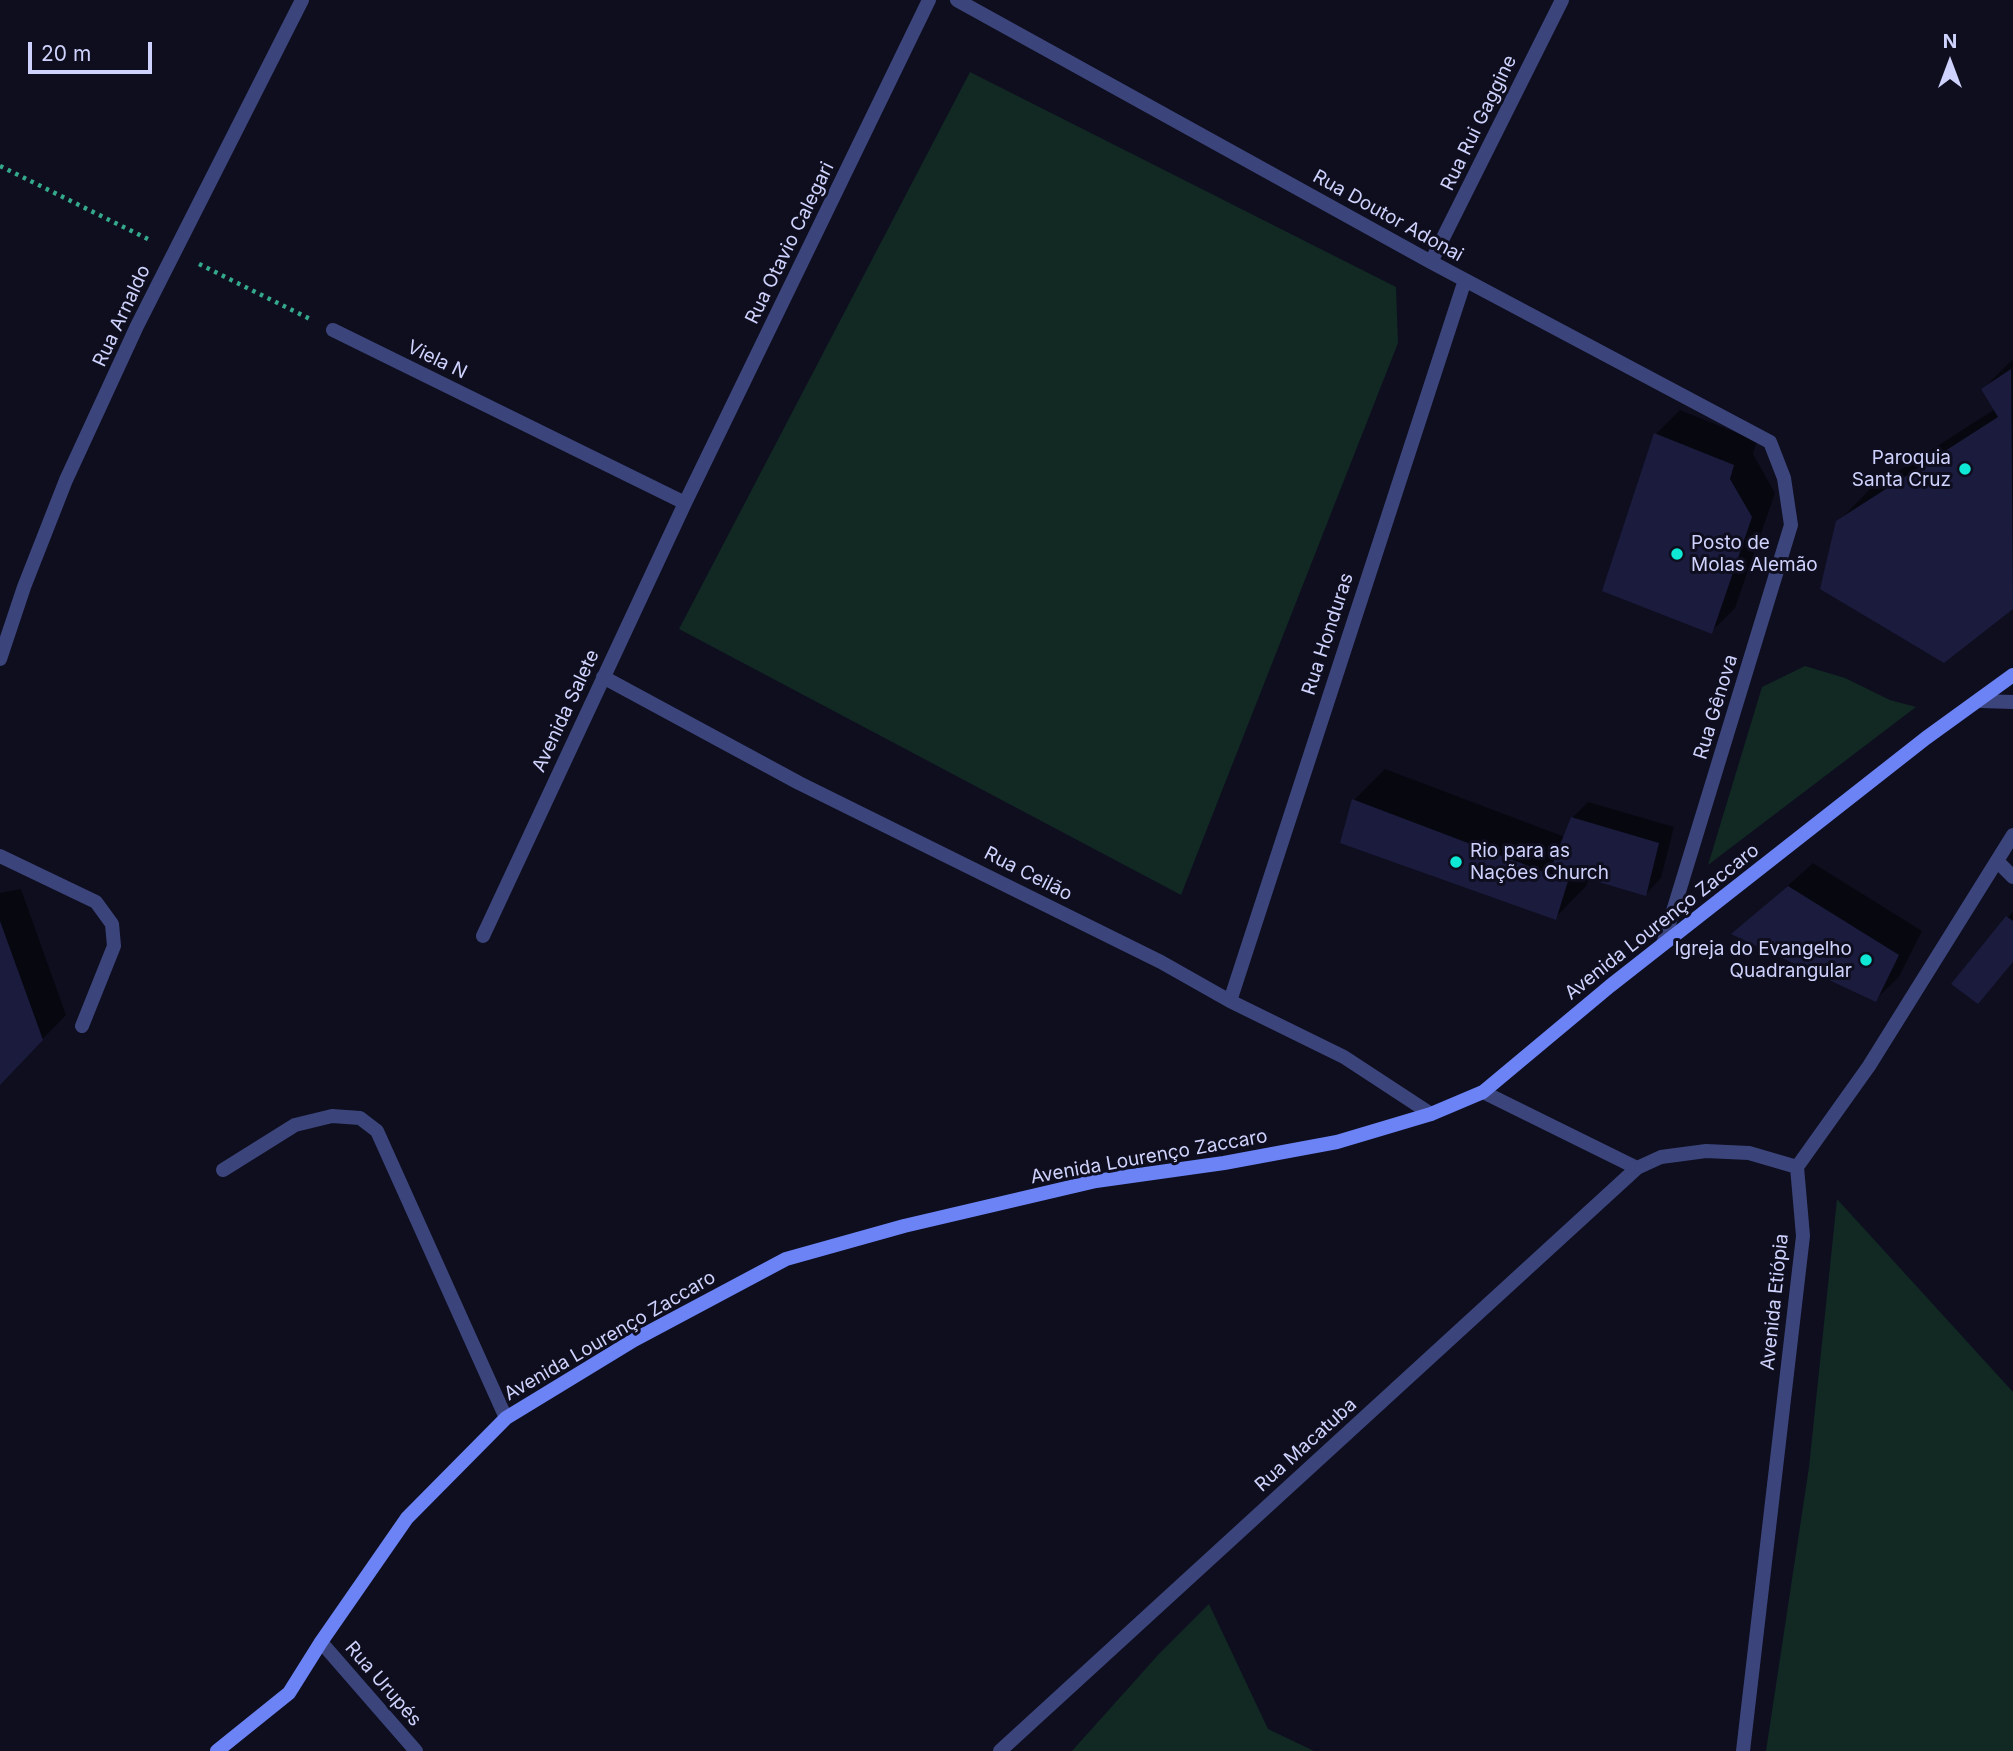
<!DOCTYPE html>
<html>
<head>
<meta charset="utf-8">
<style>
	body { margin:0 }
	#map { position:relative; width:2013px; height:1751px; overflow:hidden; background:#0e0e1f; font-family:Inter,sans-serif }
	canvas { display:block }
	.north { position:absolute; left:1915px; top:28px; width:70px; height:70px; -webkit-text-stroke:5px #0e0e1f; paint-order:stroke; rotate:0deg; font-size:19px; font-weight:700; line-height:28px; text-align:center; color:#cfd2fc }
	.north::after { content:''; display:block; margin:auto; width:24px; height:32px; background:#cfd2fc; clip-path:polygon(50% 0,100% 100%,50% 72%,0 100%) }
	.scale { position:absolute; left:28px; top:42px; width:124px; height:32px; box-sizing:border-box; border:4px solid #cfd2fc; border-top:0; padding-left:9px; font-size:21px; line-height:24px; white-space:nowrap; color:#cfd2fc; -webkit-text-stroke:5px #0e0e1f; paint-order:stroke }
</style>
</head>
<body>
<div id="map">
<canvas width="2013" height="1751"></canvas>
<div class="north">N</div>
<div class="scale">20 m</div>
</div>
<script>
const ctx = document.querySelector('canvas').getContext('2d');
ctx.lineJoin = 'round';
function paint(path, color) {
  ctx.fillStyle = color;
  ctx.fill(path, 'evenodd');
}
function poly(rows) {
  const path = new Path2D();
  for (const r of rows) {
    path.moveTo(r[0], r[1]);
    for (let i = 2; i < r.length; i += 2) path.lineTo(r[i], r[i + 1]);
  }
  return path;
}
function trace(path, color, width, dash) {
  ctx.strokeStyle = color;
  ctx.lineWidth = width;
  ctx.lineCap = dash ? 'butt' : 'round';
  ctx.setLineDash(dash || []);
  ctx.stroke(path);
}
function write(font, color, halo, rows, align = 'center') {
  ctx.font = font + ' Inter,sans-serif';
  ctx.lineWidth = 6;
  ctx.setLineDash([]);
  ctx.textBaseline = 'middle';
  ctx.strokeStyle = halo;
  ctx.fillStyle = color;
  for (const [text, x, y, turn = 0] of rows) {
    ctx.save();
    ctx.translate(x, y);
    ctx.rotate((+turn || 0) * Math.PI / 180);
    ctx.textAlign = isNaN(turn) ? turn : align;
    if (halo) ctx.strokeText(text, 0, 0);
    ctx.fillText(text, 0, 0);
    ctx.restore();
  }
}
const green = poly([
	[970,72,1396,287,1398,343,1181,895,679,629],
	[1805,666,1845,678,1890,700,1916,707,1708,865,1762,687],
	[1837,1199,2013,1392,2013,1751,1766,1751,1809,1467],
	[1209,1604,1268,1729,1314,1751,1072,1751,1158,1655]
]);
const shadow = poly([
	[2013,359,2013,607,1944,661,1838,522,1869,490,1995,409,1983,389],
	[1680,410,1757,441,1753,454,1775,493,1735,608,1711,632,1656,434],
	[1385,769,1565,837,1572,818,1588,802,1674,827,1661,878,1646,894,1589,878,1586,886,1555,918,1354,800],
	[1813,863,1922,931,1899,977,1875,1000,1734,934],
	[21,889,66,1015,0,1083,0,893],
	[2013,912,2013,962,1993,986,2008,917]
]);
const building = poly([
	[2011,369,2013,609,1944,663,1820,589,1836,521,1998,417,1981,389],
	[1654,433,1734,465,1730,479,1752,517,1712,634,1602,591],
	[1352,799,1568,881,1556,920,1340,843],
	[1571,817,1659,843,1646,896,1551,868],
	[1788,886,1899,955,1876,1002,1731,934],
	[2006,916,2013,921,2013,962,1978,1004,1951,984],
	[0,921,43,1040,0,1085]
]);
const path = poly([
	[0,166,150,240],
	[199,264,310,319]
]);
const lane = poly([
	[223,1170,295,1125,332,1116,360,1118,377,1131,506,1418]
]);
const street = poly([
	[957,0,1431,262,1770,442,1784,478,1791,525,1663,944],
	[1431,262,1562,0],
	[333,330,685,503],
	[0,659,24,587,66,480,137,326,302,0],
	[603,677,799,783,1161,962,1230,1001,1344,1057,1431,1114],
	[1981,701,2013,702],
	[0,856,96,902,112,924,114,946,82,1026],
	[1997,861,2013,877],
	[483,936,685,503,929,0],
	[1230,1001,1465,280],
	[1483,1092,1637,1168],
	[321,1642,416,1751],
	[1000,1751,1637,1168,1661,1157,1706,1151,1749,1153,1797,1167],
	[1743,1751,1803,1236,1797,1167,1869,1066,2013,835]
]);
const secondary = poly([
	[217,1751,289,1693,321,1642,407,1518,506,1418,634,1340,786,1259,904,1226,1096,1181,1224,1163,1337,1142,1431,1114,1483,1092,1610,986,1926,738,2013,675]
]);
const markers = [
	[1965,469,7,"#0fe8d4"],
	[1677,554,7,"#0fe8d4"],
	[1456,862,7,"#0fe8d4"],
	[1866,960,7,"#0fe8d4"]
];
const streetNames = [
	["Rua Rui Gaggine",1479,123,-64],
	["Rua Doutor Adonai",1388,216,29],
	["Rua Otavio Calegari",790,243,-64],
	["Rua Arnaldo",122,316,-65],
	["Viela N",437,360,26],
	["Rua Honduras",1328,634,-72],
	["Rua Gênova",1716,707,-73],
	["Avenida Salete",566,711,-65],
	["Rua Ceilão",1028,874,27],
	["Avenida Lourenço Zaccaro",1662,922,-38],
	["Avenida Lourenço Zaccaro",1149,1157,-10],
	["Avenida Etiópia",1775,1302,-84],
	["Avenida Lourenço Zaccaro",610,1336,-30],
	["Rua Macatuba",1306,1445,-42],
	["Rua Urupés",383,1684,49]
];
const poiNames = [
	["Paroquia",1951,458],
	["Santa Cruz",1951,480],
	["Posto de",1691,543,"left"],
	["Molas Alemão",1691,565,"left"],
	["Rio para as",1470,851,"left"],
	["Nações Church",1470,873,"left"],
	["Igreja do Evangelho",1852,949],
	["Quadrangular",1852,971]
];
paint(green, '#112823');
paint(shadow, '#0007');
paint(building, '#1b1b3e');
trace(path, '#35a98c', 4.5, [3.5, 5]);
trace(lane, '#3c457b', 14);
trace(street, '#3c457b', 14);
trace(secondary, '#6c83f6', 14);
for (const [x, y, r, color] of markers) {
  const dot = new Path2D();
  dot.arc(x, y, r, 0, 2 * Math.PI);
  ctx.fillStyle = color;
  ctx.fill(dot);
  trace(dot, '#0e0e1f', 2.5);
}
write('19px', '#cfd2fc', '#0e0e1f', streetNames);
write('19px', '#cfd2fc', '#0e0e1f', poiNames, 'right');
</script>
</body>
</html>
